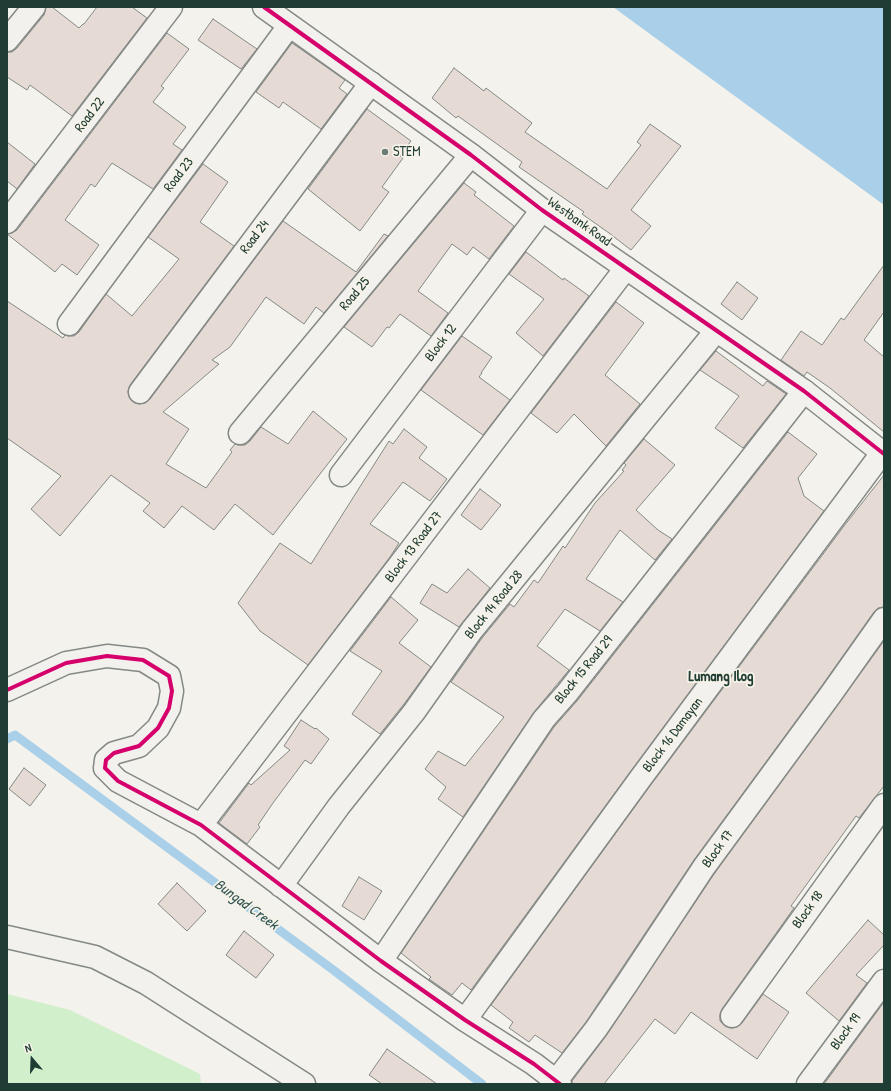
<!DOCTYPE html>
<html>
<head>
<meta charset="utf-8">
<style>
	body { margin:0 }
	#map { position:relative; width:891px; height:1091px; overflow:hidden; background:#f4f2ec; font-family:"Patrick Hand",sans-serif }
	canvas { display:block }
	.frame { position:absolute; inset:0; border:8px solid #1f3d34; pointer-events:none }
	.north { position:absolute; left:12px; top:1039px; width:40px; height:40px; -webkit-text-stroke:3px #f7f3e8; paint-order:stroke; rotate:341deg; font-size:11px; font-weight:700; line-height:16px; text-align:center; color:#1f3d34 }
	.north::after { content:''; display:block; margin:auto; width:14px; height:18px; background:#1f3d34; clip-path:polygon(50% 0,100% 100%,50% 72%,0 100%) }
</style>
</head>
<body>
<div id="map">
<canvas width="891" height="1091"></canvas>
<div class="frame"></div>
<div class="north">N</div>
</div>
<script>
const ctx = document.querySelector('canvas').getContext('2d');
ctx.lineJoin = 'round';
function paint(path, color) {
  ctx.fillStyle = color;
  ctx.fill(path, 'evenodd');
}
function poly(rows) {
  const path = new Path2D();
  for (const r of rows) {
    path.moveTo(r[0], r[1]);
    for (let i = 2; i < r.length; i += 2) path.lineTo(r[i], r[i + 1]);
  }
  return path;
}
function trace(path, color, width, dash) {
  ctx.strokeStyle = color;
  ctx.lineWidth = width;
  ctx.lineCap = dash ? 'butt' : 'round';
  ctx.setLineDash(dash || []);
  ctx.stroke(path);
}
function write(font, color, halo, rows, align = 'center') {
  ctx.font = font + ' "Patrick Hand",sans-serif';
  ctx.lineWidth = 3.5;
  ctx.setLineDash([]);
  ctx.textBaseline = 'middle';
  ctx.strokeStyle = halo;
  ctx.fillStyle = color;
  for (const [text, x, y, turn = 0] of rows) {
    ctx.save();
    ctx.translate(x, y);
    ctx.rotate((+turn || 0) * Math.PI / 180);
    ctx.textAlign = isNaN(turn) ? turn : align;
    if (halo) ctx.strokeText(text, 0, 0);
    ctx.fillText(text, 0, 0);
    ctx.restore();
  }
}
const green = poly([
	[7,994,70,1010,200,1074,201,1084,7,1084]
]);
const water = poly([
	[613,7,884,7,884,205]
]);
const stream = poly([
	[7,739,15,735,332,969,482,1084]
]);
const building = poly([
	[46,7,52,7,79,28,83,24,84,24,97,7,132,7,147,18,72,116,30,85,27,90,7,77,7,52,12,52,17,48,44,15,46,7],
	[213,19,257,49,241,69,198,40,213,19],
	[167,33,189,49,161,86,164,88,153,102,186,127,173,144,182,150,153,189,112,163,95,187,91,184,65,220,99,245,77,275,62,264,55,272,7,234,12,233,17,230,167,33],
	[292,43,345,80,339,88,347,94,321,129,283,102,279,108,256,92,292,43],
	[454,68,484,91,486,88,532,123,525,132,607,189,641,145,637,142,650,124,681,146,631,210,651,226,631,250,609,233,582,214,584,212,519,167,522,162,458,116,456,118,432,98,454,68],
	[367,109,411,141,400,156,403,158,382,187,389,192,360,231,308,189,367,109],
	[7,142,35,164,17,189,7,181,7,142],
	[203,164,228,182,200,222,234,246,130,385,128,391,129,397,133,402,139,404,145,403,150,399,283,221,356,272,384,234,388,236,324,313,316,307,304,324,266,297,230,347,212,360,219,364,163,412,189,429,166,464,206,488,232,452,230,450,235,444,238,445,245,445,250,441,261,427,288,444,313,411,347,439,273,535,235,504,214,530,182,506,164,528,143,511,150,503,111,475,60,536,31,509,61,476,7,438,7,301,63,338,65,335,68,336,74,336,79,332,106,294,132,316,179,259,148,237,203,164],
	[464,183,476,192,474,195,514,226,489,259,473,247,467,255,452,244,418,291,448,313,431,336,400,314,389,328,387,327,372,347,344,327,464,183],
	[526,252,563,280,564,278,589,296,543,356,516,333,544,299,509,274,526,252],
	[884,265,884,312,864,340,884,357,884,432,830,388,807,372,804,376,781,360,801,331,822,345,841,318,844,320,884,265],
	[737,282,758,298,742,320,721,304,737,282],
	[616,302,644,323,605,375,640,404,606,446,574,414,557,433,531,413,616,302],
	[462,336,492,357,481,373,482,373,479,377,510,400,483,435,421,390,462,336],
	[716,351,763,386,767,381,786,394,743,448,715,428,739,396,700,370,716,351],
	[404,429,427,447,419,458,447,479,430,501,403,482,370,524,399,543,390,557,308,665,260,631,238,603,280,543,311,564,389,441,393,444,404,429],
	[788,432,817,454,798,478,804,496,824,511,630,772,471,990,462,983,452,995,429,979,431,977,401,953,554,727,577,701,788,432],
	[644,439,675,465,636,510,658,530,672,539,655,560,620,530,586,579,623,602,600,631,565,609,537,646,569,670,534,712,463,817,438,799,446,787,425,769,438,751,465,766,504,717,451,682,482,638,510,604,514,607,534,580,538,583,563,546,565,548,595,503,624,471,622,470,626,465,624,463,644,439],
	[884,475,884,607,878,608,874,612,821,687,694,860,586,1022,562,1053,535,1035,529,1042,509,1028,513,1022,491,1005,650,786,844,526,884,475],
	[480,489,501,505,481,530,461,515,480,489],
	[468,569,490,588,459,627,420,603,432,584,447,593,468,569],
	[391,597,418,620,399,643,431,667,404,704,380,734,352,714,382,671,350,651,391,597],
	[884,641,884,786,859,818,856,816,791,906,794,908,722,1009,720,1014,720,1021,725,1026,731,1028,737,1027,742,1023,763,994,789,1012,757,1059,691,1012,675,1034,655,1019,604,1084,572,1084,572,1081,606,1036,714,874,884,641],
	[301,720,315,729,316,728,329,739,311,764,305,760,273,803,258,825,260,827,247,844,219,823,249,783,251,785,290,750,284,746,301,720],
	[24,768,46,785,30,806,9,789,24,768],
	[359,877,382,891,364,920,342,906,359,877],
	[177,883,206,911,187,931,158,904,177,883],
	[868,920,884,935,884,945,856,975,867,983,839,1021,806,993,868,920],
	[244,931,274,955,256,978,226,955,244,931],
	[884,1002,884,1084,824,1084,884,1002],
	[387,1049,437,1084,382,1084,369,1075,387,1049]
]);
const minor = poly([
	[7,40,34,7],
	[7,222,171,7],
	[69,324,289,26],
	[140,392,371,83],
	[240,433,471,155],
	[341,475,542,210],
	[7,690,66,663,107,656,143,660,169,676,172,691,169,708,158,728,139,746,114,753,106,760,105,768,118,781,201,825,381,961,465,1020,534,1064,560,1084],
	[201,825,626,268],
	[281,886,339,806,414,712,472,630,716,331],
	[381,961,544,719,567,693,804,391],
	[732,1016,884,805],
	[465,1020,640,779,882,453],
	[556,1081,596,1029,626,985,704,867,831,694,884,619],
	[808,1084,884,981]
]);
const tertiary = poly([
	[264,7,471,155,542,210,804,391,884,454],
	[7,937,95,957,146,983,304,1084]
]);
const cycleway = poly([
	[264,7,471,155,542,210,804,391,884,454],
	[7,690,66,663,107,656,143,660,169,676,172,691,169,708,158,728,139,746,114,753,106,760,105,768,118,781,201,825,381,961,465,1020,534,1064,560,1084]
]);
const markers = [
	[385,152,4,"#6a7c74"]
];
const streetNames = [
	["Road 22",90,115,-53],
	["Road 23",179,175,-53],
	["Westbank Road",579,222,35],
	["Road 24",255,237,-53],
	["Road 25",355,294,-50],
	["Block 12",441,343,-53],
	["Block 13 Road 27",414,547,-53],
	["Block 14 Road 28",494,605,-51],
	["Block 15 Road 29",584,670,-51],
	["Block 16 Damayan",673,735,-53],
	["Block 17",718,849,-54],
	["Block 18",808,910,-54],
	["Block 19",846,1032,-54]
];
const poiNames = [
	["STEM",393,152]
];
const neighbourhoodNames = [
	["Lumang Ilog",721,677]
];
const waterNames = [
	["Bungad Creek",246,905,36]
];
paint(green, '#d1efca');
paint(water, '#aad0e9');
trace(stream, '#aad0e9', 9);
paint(building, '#e5dad4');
trace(building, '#848985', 1);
trace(minor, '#848985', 25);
trace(tertiary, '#848985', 25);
trace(minor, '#f2f1ed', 22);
trace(tertiary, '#f2f1ed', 22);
trace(cycleway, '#d6006c', 4);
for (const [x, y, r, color] of markers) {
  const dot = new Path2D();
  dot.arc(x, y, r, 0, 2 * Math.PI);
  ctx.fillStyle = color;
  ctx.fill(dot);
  trace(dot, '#f7f3e8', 1.5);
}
write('14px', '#1f3d34', '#f7f3e8', streetNames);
write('14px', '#1f3d34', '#f7f3e8', poiNames, 'left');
write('bold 15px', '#1f3d34', '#f7f3e8', neighbourhoodNames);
write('italic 15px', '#345758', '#f7f3e8', waterNames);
</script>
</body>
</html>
